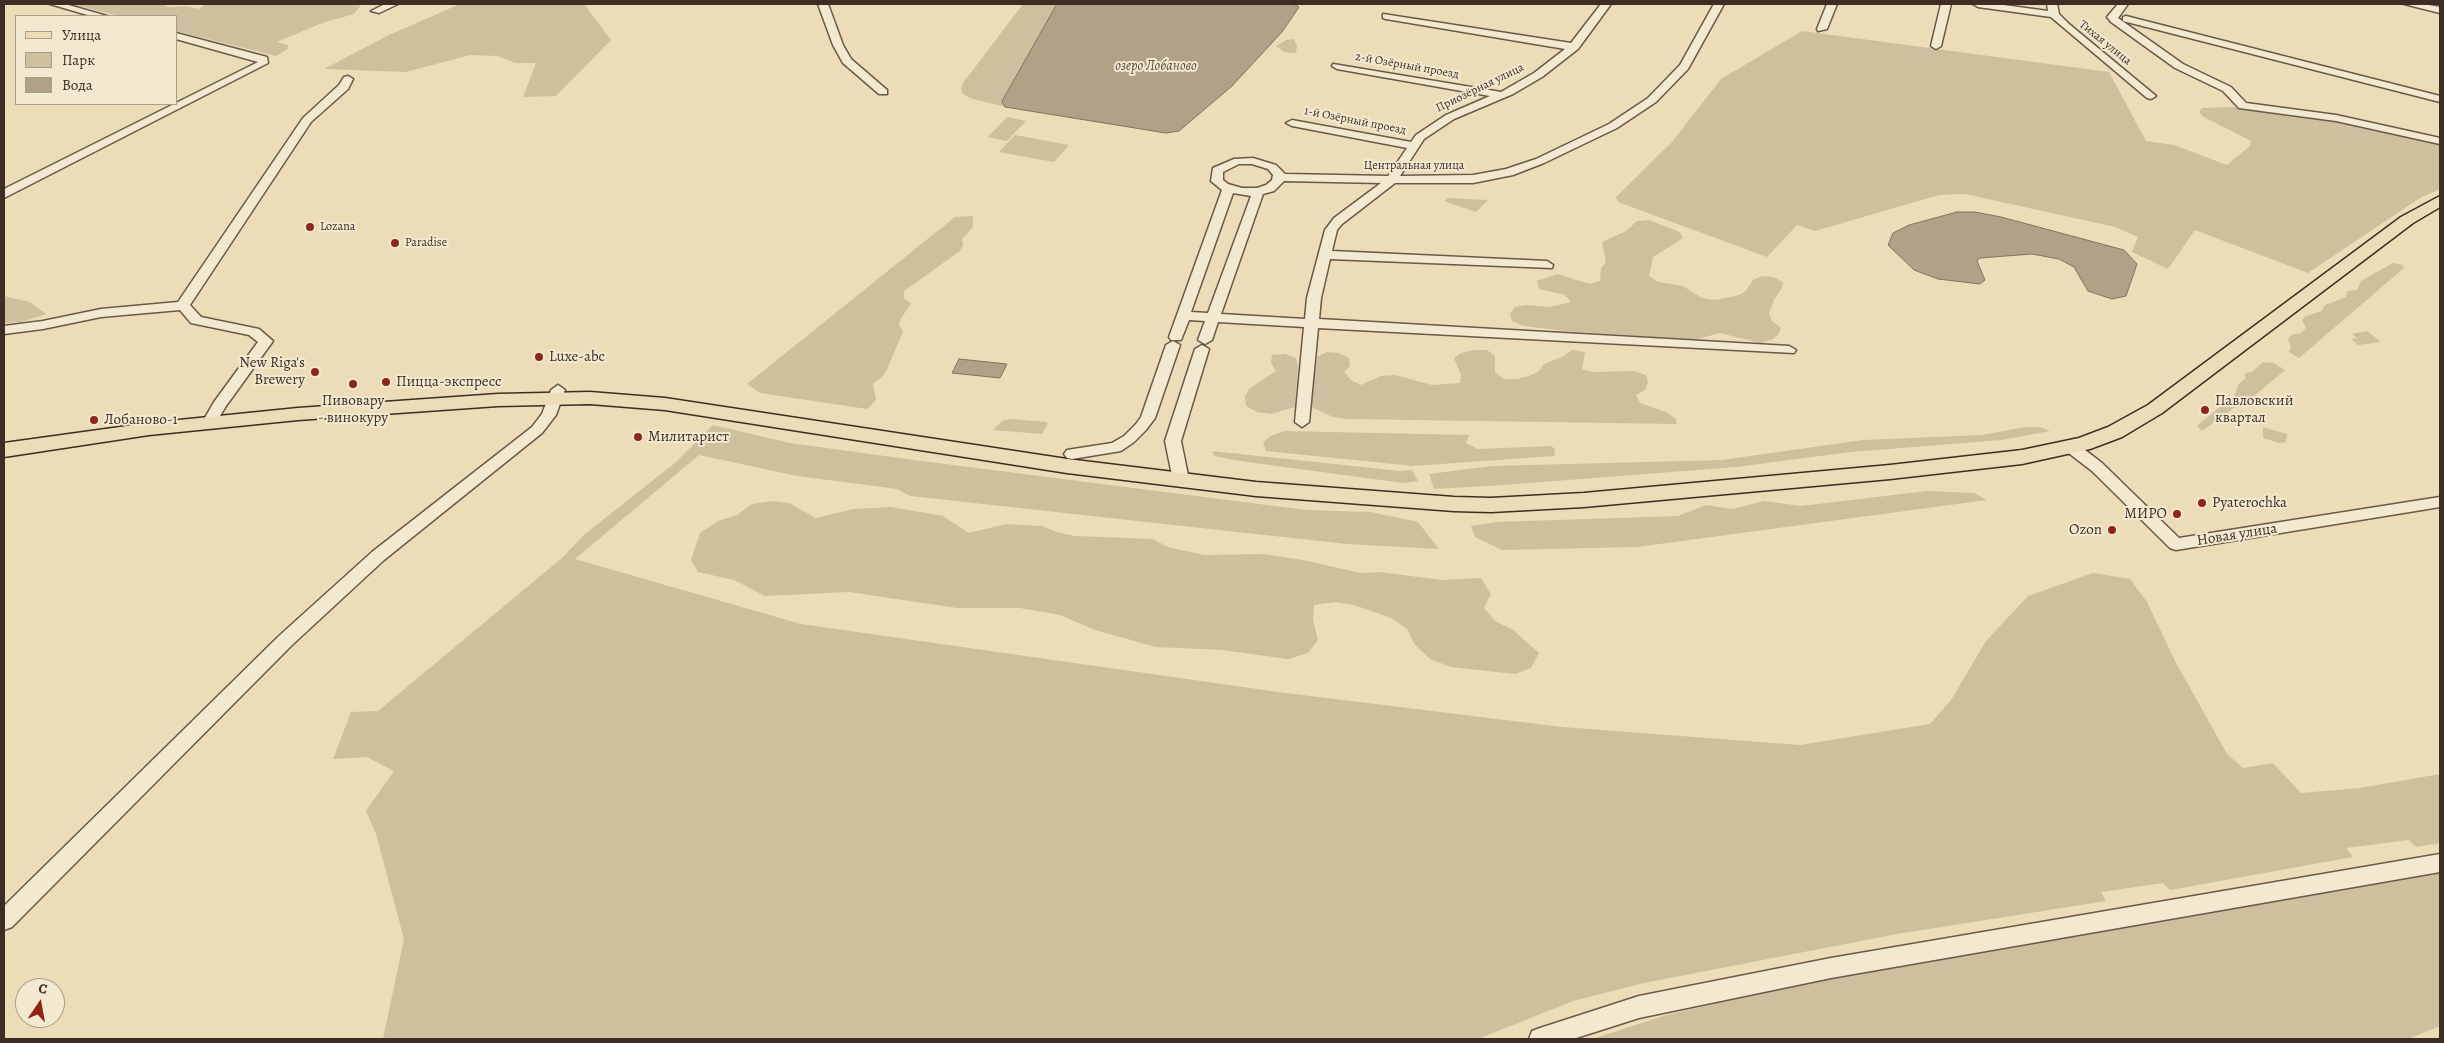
<!DOCTYPE html>
<html>
<head>
<meta charset="utf-8">
<style>
	body { margin:0 }
	#map { position:relative; width:2444px; height:1043px; overflow:hidden; background:#ecddb8; font-family:Alegreya,serif }
	canvas { display:block }
	.frame { position:absolute; inset:0; border:5px solid #3e2c25; pointer-events:none }
	.legend { position:absolute; left:15px; top:15px; width:162px; height:90px; box-sizing:border-box; background:#f3e9d1; border:1px solid #ab9d8c; margin:0; padding:6px 9px; list-style:none; font-size:15px; color:#3e2c25 }
	.legend li { display:flex; align-items:center; gap:10px; height:25px }
	.legend b { width:25px; border:1px solid #ab9d8c }
	.north { position:absolute; left:15px; top:978px; width:50px; height:50px; box-sizing:border-box; background:#f3e9d1; border:1px solid #ab9d8c; border-radius:50%; rotate:12deg; font-size:14px; font-weight:700; line-height:20px; text-align:center; color:#3e2c25 }
	.north::after { content:''; display:block; margin:auto; width:18px; height:22px; background:#8f2418; clip-path:polygon(50% 0,100% 100%,50% 72%,0 100%) }
</style>
</head>
<body>
<div id="map">
<canvas width="2444" height="1043"></canvas>
<div class="frame"></div>
<ul class="legend">
<li><b style="height:6px;background:#ecddb8"></b>Улица</li>
<li><b style="height:14px;background:#cebf9f"></b>Парк</li>
<li><b style="height:14px;background:#b1a186"></b>Вода</li>
</ul>
<div class="north">С</div>
</div>
<script>
const ctx = document.querySelector('canvas').getContext('2d');
ctx.lineJoin = 'round';
function paint(path, color) {
  ctx.fillStyle = color;
  ctx.fill(path, 'evenodd');
}
function poly(rows) {
  const path = new Path2D();
  for (const r of rows) {
    path.moveTo(r[0], r[1]);
    for (let i = 2; i < r.length; i += 2) path.lineTo(r[i], r[i + 1]);
  }
  return path;
}
function trace(path, color, width, dash) {
  ctx.strokeStyle = color;
  ctx.lineWidth = width;
  ctx.lineCap = dash ? 'butt' : 'round';
  ctx.setLineDash(dash || []);
  ctx.stroke(path);
}
function write(font, color, halo, rows, align = 'center') {
  ctx.font = font + ' Alegreya,serif';
  ctx.lineWidth = 4;
  ctx.setLineDash([]);
  ctx.textBaseline = 'middle';
  ctx.strokeStyle = halo;
  ctx.fillStyle = color;
  for (const [text, x, y, turn = 0] of rows) {
    ctx.save();
    ctx.translate(x, y);
    ctx.rotate((+turn || 0) * Math.PI / 180);
    ctx.textAlign = isNaN(turn) ? turn : align;
    if (halo) ctx.strokeText(text, 0, 0);
    ctx.fillText(text, 0, 0);
    ctx.restore();
  }
}
const green = poly([
	[71,4,161,4,169,7,187,6,198,9,207,4,361,5,354,14,322,23,277,42,288,45,288,49,276,56,176,31,176,16,120,16],
	[460,4,584,4,611,40,556,96,523,97,536,63,515,63,498,56,470,55,406,72,324,69,389,35],
	[1023,4,1057,4,1002,101,1005,107,970,98,963,94,961,89,963,83],
	[1802,31,2109,72,2146,141,2174,145,2227,165,2250,146,2251,141,2204,117,2199,112,2202,108,2232,107,2289,113,2440,142,2440,189,2420,198,2308,273,2195,230,2168,269,2132,252,2138,237,2115,227,1965,194,1939,195,1815,231,1797,225,1767,257,1618,202,1616,197,1672,142,1721,79],
	[1294,39,1297,46,1296,53,1284,52,1276,46,1286,40],
	[1007,117,1026,121,1007,141,988,137],
	[1015,135,1069,145,1054,162,999,152],
	[1448,198,1488,200,1476,212,1444,201],
	[973,216,973,227,962,239,963,245,960,251,904,291,904,298,911,304,901,318,899,325,903,332,887,369,882,377,873,384,876,400,867,409,760,393,747,384,955,217],
	[1648,220,1680,232,1683,238,1653,257,1649,276,1658,282,1683,286,1702,298,1715,300,1736,296,1745,292,1753,280,1762,276,1773,277,1783,282,1782,288,1774,300,1769,313,1772,321,1781,328,1778,335,1771,340,1760,343,1720,333,1698,339,1681,339,1565,331,1524,326,1512,321,1510,314,1515,307,1526,305,1550,307,1571,302,1565,295,1539,289,1537,281,1557,274,1590,284,1600,281,1601,268,1606,262,1602,242,1626,231,1637,221],
	[2393,263,2402,265,2404,268,2299,358,2289,352,2291,347,2288,339,2291,335,2301,333,2306,328,2302,320,2306,316,2322,311,2325,305,2346,297,2347,291,2357,290,2361,281],
	[4,296,30,302,46,314,21,322,4,323],
	[2367,331,2381,342,2358,345,2351,339,2357,338,2352,334],
	[1475,350,1487,350,1495,356,1495,372,1504,379,1517,379,1529,376,1539,371,1544,364,1564,356,1572,350,1585,352,1582,369,1594,372,1634,371,1646,375,1648,382,1645,390,1636,395,1640,403,1666,412,1676,419,1677,424,1347,419,1333,417,1311,407,1317,357,1327,352,1339,353,1349,358,1350,366,1344,372,1351,380,1361,385,1381,376,1395,375,1432,385,1460,383,1461,375,1454,358,1461,353],
	[1285,354,1296,358,1298,366,1295,407,1271,414,1257,412,1246,406,1245,397,1249,389,1276,371,1271,363,1272,355],
	[2263,362,2274,363,2285,370,2242,406,2234,398,2238,385,2246,378,2244,374,2253,371],
	[2223,404,2235,407,2202,431,2197,426],
	[1012,419,1047,422,1047,426,1042,434,993,430,1002,421],
	[713,425,790,443,914,460,1306,510,1371,512,1418,522,1439,549,1347,544,910,496,897,489,797,476,699,455,575,559,801,624,1278,692,1562,727,1800,745,1930,724,1951,700,1986,641,2028,596,2093,573,2130,579,2147,602,2175,661,2227,754,2243,768,2273,763,2301,793,2360,788,2440,774,2440,843,2416,847,2409,840,2346,848,2353,857,2170,890,2163,883,2101,892,2106,901,1897,934,1644,983,1573,1001,1478,1039,383,1039,404,939,376,834,366,811,394,771,367,757,333,759,351,712,378,711,562,558,585,534,676,462],
	[2026,427,2040,427,2050,431,2002,440,1851,452,1736,467,1503,485,1434,489,1429,474,1492,466,1722,460,1863,440,1981,435],
	[2263,427,2287,434,2286,442,2279,443,2263,438],
	[1285,431,1469,435,1466,443,1478,449,1551,446,1555,449,1554,456,1413,466,1266,451,1263,442,1272,435],
	[1212,451,1400,471,1412,470,1418,481,1403,483,1240,461,1214,456],
	[1927,491,1974,493,1987,500,1637,547,1502,550,1475,537,1471,526,1497,522,1678,516,1706,505,1733,509,1764,501,1801,506],
	[773,501,789,503,816,518,854,509,891,507,943,516,969,533,1006,524,1042,526,1057,532,1075,536,1153,539,1168,547,1204,555,1263,554,1303,560,1361,573,1379,572,1442,580,1481,578,1491,594,1484,608,1495,621,1513,630,1539,653,1531,668,1515,674,1451,667,1430,659,1415,645,1407,629,1391,618,1354,605,1335,602,1314,605,1313,620,1318,640,1308,653,1288,659,1222,650,1156,647,1095,630,1060,615,1020,608,957,608,849,592,765,596,734,580,698,572,691,560,700,533,718,521,737,515,752,504],
	[2440,868,2440,1026,2408,1039,1593,1039,1663,1016,1861,969]
]);
const water = poly([
	[1057,4,1293,4,1299,7,1282,32,1232,86,1179,131,1166,133,1005,107,1002,101,1057,4],
	[1957,212,1975,212,2001,217,2124,250,2137,264,2126,296,2112,299,2088,291,2074,267,2059,259,2032,254,1980,258,1977,261,1985,280,1980,284,1938,279,1914,270,1888,245,1893,233,1909,225,1957,212],
	[959,359,1007,364,1000,378,952,373,959,359]
]);
const minor = poly([
	[50,4,65,4,107,16,91,16,50,4],
	[385,4,398,4,379,13,371,11,385,4],
	[818,4,828,4,843,45,851,59,887,90,887,94,879,94,843,63,833,45,818,4],
	[1601,4,1611,4,1578,49,1542,77,1513,94,1454,119,1424,139,1400,176,1473,175,1506,169,1536,159,1609,124,1648,98,1680,65,1714,4,1724,4,1688,69,1656,102,1617,128,1544,163,1513,175,1473,183,1395,183,1342,224,1337,230,1332,251,1547,261,1553,265,1552,268,1330,259,1321,298,1319,319,1789,346,1796,350,1794,353,1318,328,1309,422,1302,427,1295,422,1304,327,1218,322,1212,340,1205,344,1198,340,1205,321,1189,320,1181,340,1171,340,1169,337,1222,190,1211,181,1213,168,1234,159,1253,158,1276,165,1285,174,1388,176,1407,148,1292,126,1286,123,1292,120,1411,142,1416,135,1446,115,1490,96,1337,69,1332,66,1333,64,1501,92,1534,73,1565,49,1386,19,1383,18,1383,14,1571,43,1601,4],
	[1239,164,1252,164,1268,169,1273,175,1272,180,1266,185,1257,188,1242,188,1228,184,1223,180,1223,172,1239,164],
	[1284,181,1381,183,1334,218,1325,230,1307,298,1305,319,1221,314,1263,194,1274,191,1284,181],
	[1233,193,1251,196,1208,313,1191,312,1233,193],
	[1827,4,1837,4,1827,29,1818,31,1817,29,1827,4],
	[1941,4,1951,4,1941,46,1936,49,1931,46,1941,4],
	[1973,4,1996,4,2048,11,2047,4,2057,4,2059,14,2069,24,2156,96,2151,99,2147,98,2051,17,1978,7,1973,4],
	[2118,4,2128,4,2118,18,2183,64,2231,87,2246,103,2336,115,2440,138,2440,144,2336,121,2239,108,2223,91,2175,68,2111,22,2107,17,2118,4],
	[2404,4,2423,4,2440,7,2440,13,2404,4],
	[2126,16,2440,96,2440,102,2123,21,2123,17,2126,16],
	[176,33,267,57,268,63,4,198,4,189,258,62,176,39,176,33],
	[348,76,353,79,348,89,311,122,190,305,201,317,259,329,273,341,226,406,214,426,204,426,202,423,214,402,258,342,249,335,191,323,180,310,101,317,43,329,4,334,4,326,43,321,101,309,178,302,303,118,339,85,344,77,348,76],
	[1173,341,1180,345,1155,418,1146,430,1134,442,1121,451,1072,459,1067,458,1064,454,1067,450,1112,443,1124,436,1136,424,1141,417,1166,345,1173,341],
	[1202,345,1209,349,1181,441,1189,480,1187,484,1181,485,1175,484,1173,480,1165,441,1195,349,1202,345],
	[558,385,565,390,556,415,542,433,384,560,292,645,12,927,4,930,4,906,280,635,372,552,532,427,542,414,551,390,558,385],
	[2071,442,2076,443,2102,463,2179,538,2440,497,2440,507,2176,550,2170,548,2092,471,2066,451,2063,447,2066,443,2071,442],
	[2440,854,2440,872,1831,978,1639,1018,1573,1039,1529,1039,1532,1031,1540,1028,1639,996,1831,958,2440,854]
]);
const major = poly([
	[2440,196,2440,207,2413,223,2162,413,2122,437,2090,449,2022,464,1890,479,1584,507,1491,512,1454,511,1256,496,1067,473,665,410,590,404,498,406,298,420,149,435,4,457,4,443,149,423,298,408,498,394,590,392,665,398,1067,459,1256,482,1454,497,1491,498,1584,493,1890,465,2022,450,2079,438,2108,427,2148,405,2401,217,2440,196]
]);
const markers = [
	[310,227,5,"#8f2418"],
	[395,243,5,"#8f2418"],
	[539,357,5,"#8f2418"],
	[315,372,5,"#8f2418"],
	[386,382,5,"#8f2418"],
	[353,384,5,"#8f2418"],
	[2205,410,5,"#8f2418"],
	[94,420,5,"#8f2418"],
	[638,437,5,"#8f2418"],
	[2202,503,5,"#8f2418"],
	[2177,514,5,"#8f2418"],
	[2112,530,5,"#8f2418"]
];
const farStreetnames = [
	["Тихая улица",2105,43,39],
	["2-й Озёрный проезд",1407,66,10],
	["Приозёрная улица",1480,88,-26],
	["1-й Озёрный проезд",1355,121,11],
	["Центральная улица",1414,166]
];
const farPoinames = [
	["Lozana",320,227],
	["Paradise",405,243]
];
const farWaternames = [
	["озеро Лобаново",1156,67]
];
const poiNames = [
	["Luxe-abc",549,357],
	["New Riga's",305,363,"right"],
	["Brewery",305,380,"right"],
	["Пицца-экспресс",396,382],
	["Пивовару",353,401,"center"],
	["- винокуру",353,418,"center"],
	["Павловский",2215,401],
	["квартал",2215,418],
	["Лобаново-1",104,420],
	["Милитарист",648,437],
	["Pyaterochka",2212,503],
	["МИРО",2167,514,"right"],
	["Ozon",2102,530,"right"]
];
const streetNames = [
	["Новая улица",2237,535,-9]
];
paint(green, '#cebf9f');
paint(water, '#b1a186');
trace(water, '#83725f', 1);
trace(minor, '#6a584a', 3);
trace(major, '#3e2c25', 3);
paint(minor, '#f3e9d1');
paint(major, '#ecddb8');
for (const [x, y, r, color] of markers) {
  const dot = new Path2D();
  dot.arc(x, y, r, 0, 2 * Math.PI);
  ctx.fillStyle = color;
  ctx.fill(dot);
  trace(dot, '#f3e9d1', 2);
}
write('12px', '#3e2c25', '#f3e9d1', farStreetnames);
write('12px', '#3e2c25', '#f3e9d1', farPoinames, 'left');
write('italic 14px', '#5b493d', '#f3e9d1', farWaternames);
write('15px', '#3e2c25', '#f3e9d1', poiNames, 'left');
write('15px', '#3e2c25', '#f3e9d1', streetNames);
</script>
</body>
</html>
